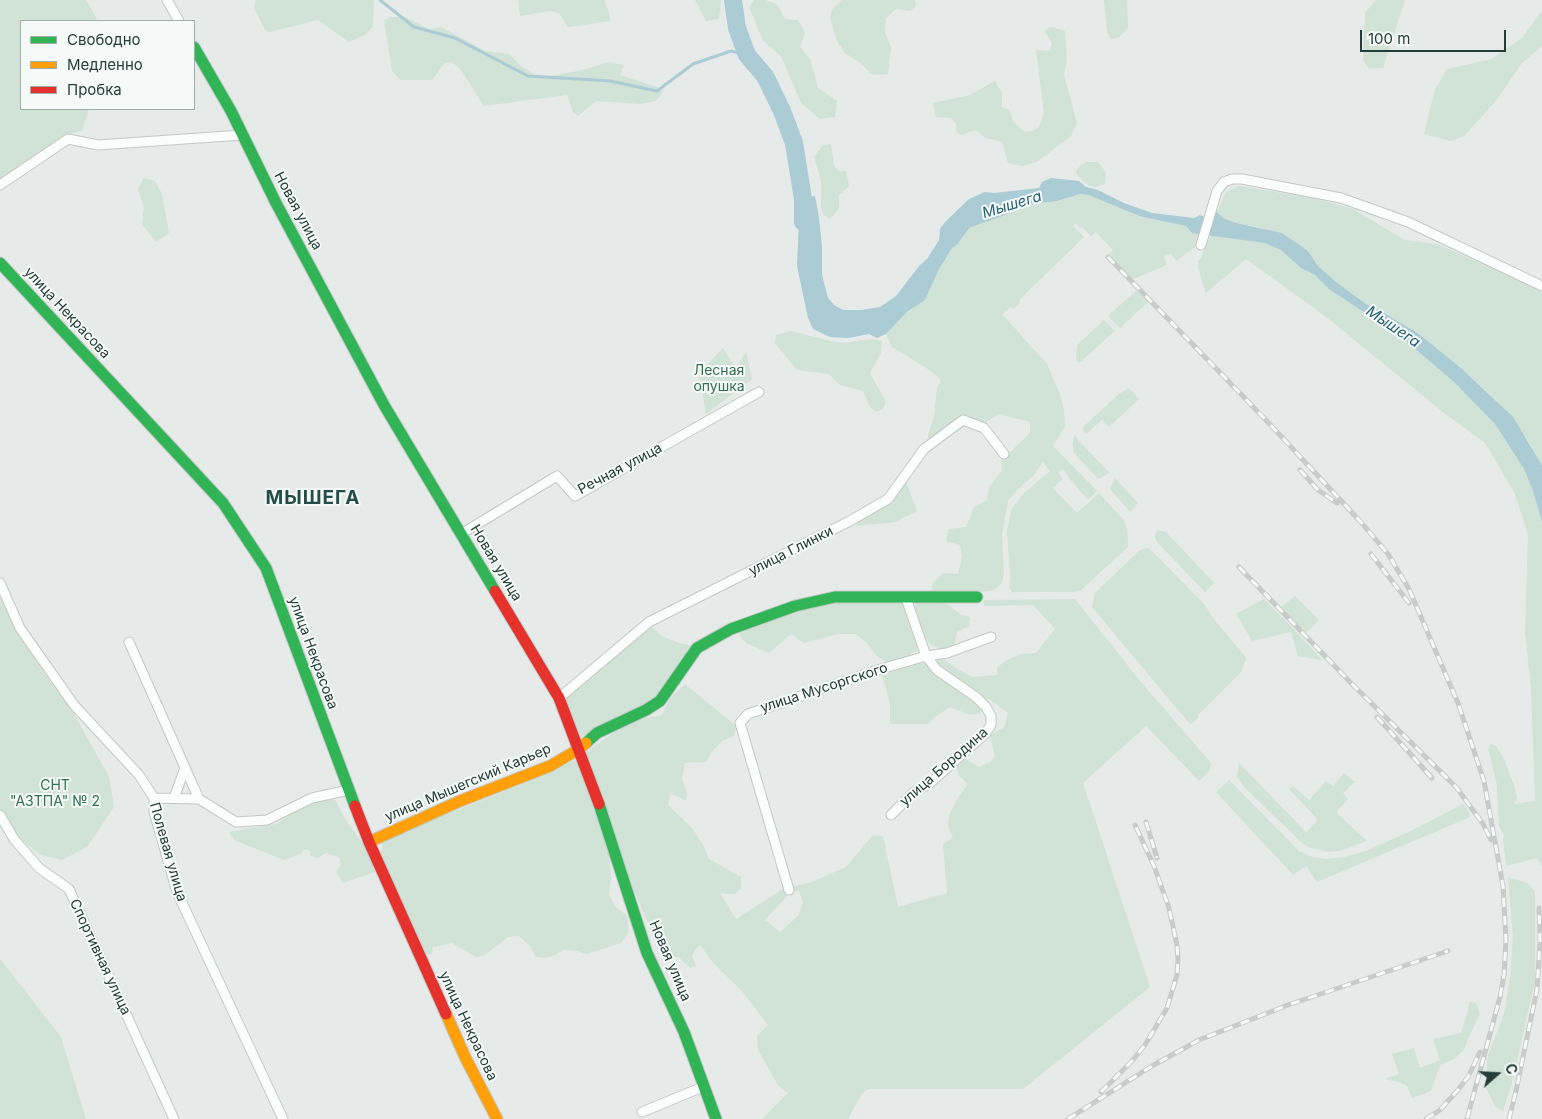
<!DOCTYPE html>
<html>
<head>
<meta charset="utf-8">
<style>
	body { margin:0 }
	#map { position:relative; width:1542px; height:1119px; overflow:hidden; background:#e6eae9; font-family:Inter,sans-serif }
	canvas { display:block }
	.legend { position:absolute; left:20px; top:20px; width:175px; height:90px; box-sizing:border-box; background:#f5f9f7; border:1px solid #a2aeab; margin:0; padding:6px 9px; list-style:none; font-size:15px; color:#253d38 }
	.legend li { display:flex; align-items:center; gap:10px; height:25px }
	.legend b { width:25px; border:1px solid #a2aeab }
	.north { position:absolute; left:1472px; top:1049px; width:50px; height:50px; -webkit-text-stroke:4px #f5f9f7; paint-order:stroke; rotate:71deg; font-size:14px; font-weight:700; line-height:20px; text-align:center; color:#253d38 }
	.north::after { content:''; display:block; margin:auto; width:18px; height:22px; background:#253d38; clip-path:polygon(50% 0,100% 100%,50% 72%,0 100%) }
	.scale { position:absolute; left:1360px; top:30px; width:146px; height:22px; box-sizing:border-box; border:2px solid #253d38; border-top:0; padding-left:6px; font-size:15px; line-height:18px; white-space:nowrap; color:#253d38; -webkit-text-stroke:4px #f5f9f7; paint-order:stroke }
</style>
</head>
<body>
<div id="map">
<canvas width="1542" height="1119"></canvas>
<ul class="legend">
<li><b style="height:6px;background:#30b455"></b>Свободно</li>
<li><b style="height:6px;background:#ff9f0a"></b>Медленно</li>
<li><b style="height:6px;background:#e5322d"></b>Пробка</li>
</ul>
<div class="north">С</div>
<div class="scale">100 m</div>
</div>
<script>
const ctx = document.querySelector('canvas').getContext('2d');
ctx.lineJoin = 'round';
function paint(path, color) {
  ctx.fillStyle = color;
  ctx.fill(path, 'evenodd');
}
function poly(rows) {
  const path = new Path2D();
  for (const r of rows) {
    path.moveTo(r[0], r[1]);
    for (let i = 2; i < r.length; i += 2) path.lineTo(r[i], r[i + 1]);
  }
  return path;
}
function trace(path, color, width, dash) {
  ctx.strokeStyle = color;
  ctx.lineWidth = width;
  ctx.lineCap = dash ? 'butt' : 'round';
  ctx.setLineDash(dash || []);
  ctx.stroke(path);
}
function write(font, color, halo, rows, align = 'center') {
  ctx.font = font + ' Inter,sans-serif';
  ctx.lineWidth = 4;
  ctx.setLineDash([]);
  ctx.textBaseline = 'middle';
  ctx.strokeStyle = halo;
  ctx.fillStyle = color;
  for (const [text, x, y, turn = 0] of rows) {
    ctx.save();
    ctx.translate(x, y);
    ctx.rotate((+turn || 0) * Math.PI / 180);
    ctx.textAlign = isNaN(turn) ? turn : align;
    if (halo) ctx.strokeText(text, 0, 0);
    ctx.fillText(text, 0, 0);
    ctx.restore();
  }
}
const green = poly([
	[0,0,86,0,98,21,21,21,21,109,89,109,82,131,68,134,0,181],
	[256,0,374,0,373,26,365,35,349,42,318,20,270,32,265,30,254,7],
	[518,0,605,0,611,21,568,27,559,13,550,11,520,16],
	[695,0,721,0,719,19,706,21],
	[754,0,765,0,777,4,785,19,798,20,805,33,800,47,810,59,818,88,837,101,835,117,820,119,801,103,781,56,763,41,749,7],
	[842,0,915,0,916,6,910,11,896,9,886,18,885,33,891,47,888,74,873,75,859,62,845,53,837,41,830,18,832,10],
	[1104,0,1127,0,1127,2,1128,28,1118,38,1111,39,1107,32],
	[1376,0,1405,0,1383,68,1369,69,1363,59,1365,13],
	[1542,10,1542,46,1522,63,1495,102,1464,136,1451,141,1424,134,1435,89,1447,69,1492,59,1522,38],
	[390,17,405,17,429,29,441,27,485,51,509,54,521,66,540,78,583,70,608,62,624,65,620,75,660,88,663,92,656,101,640,104,596,101,578,116,573,112,567,95,484,106,461,70,452,62,445,63,432,80,401,80,392,71,384,21],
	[1051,27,1065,31,1067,61,1064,75,1077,123,1071,136,1037,162,1022,166,1008,163,1002,142,986,138,975,130,962,135,956,132,956,124,951,118,936,117,933,103,970,95,995,81,1002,93,1002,107,1009,110,1014,123,1025,132,1033,131,1039,127,1044,113,1036,50,1050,51,1052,43,1044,31],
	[831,144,834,166,839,171,846,171,849,186,839,195,839,209,830,219,824,215,821,208,821,181,814,157,823,145],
	[1085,162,1096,162,1100,164,1106,173,1105,184,1096,187,1088,185,1076,174,1077,169],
	[144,178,155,181,162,194,169,233,156,242,142,224,144,207,138,189],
	[1239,186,1313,198,1351,208,1405,240,1437,244,1532,286,1542,293,1542,465,1528,440,1496,400,1461,368,1419,334,1386,314,1366,304,1336,282,1318,266,1308,251,1297,244,1259,227,1236,223,1223,218,1217,212,1226,192],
	[1080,194,1089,195,1139,216,1186,226,1192,233,1200,233,1195,247,1176,261,1171,254,1164,256,1167,265,1131,280,1108,255,1113,250,1096,232,1091,236,1082,227,1080,228,1076,223,1073,226,1084,237,1019,300,1020,302,1013,309,1011,307,1002,314,1047,364,1060,394,1064,410,1065,426,1053,446,1097,491,1089,499,1086,498,1069,478,1063,469,1058,472,1063,479,1053,488,1077,513,1099,493,1124,520,1127,529,1128,547,1081,590,1074,592,1012,592,1009,588,1010,576,1007,531,1011,510,1023,494,1050,471,1043,462,1033,476,1018,489,1008,501,1002,535,1004,572,1002,583,994,590,982,592,933,593,932,584,943,573,958,574,962,557,960,545,946,541,949,529,966,527,974,507,987,500,989,487,1002,471,1001,461,1030,433,1030,422,999,414,983,424,968,418,929,443,928,435,934,417,937,388,941,380,928,369,892,347,886,334,908,311,925,299,938,271,963,230,964,220,970,215,1002,212,1019,208,1023,205,1057,201],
	[1211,235,1265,243,1281,250,1301,268,1315,275,1330,289,1400,336,1454,382,1495,424,1524,469,1533,491,1542,522,1542,867,1537,858,1506,866,1503,839,1504,835,1499,826,1498,812,1497,785,1488,749,1491,744,1496,746,1503,757,1515,788,1517,798,1514,804,1535,801,1531,689,1525,631,1528,535,1514,492,1485,443,1444,413,1325,316,1246,259,1206,293,1198,268,1198,261,1200,260],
	[1136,291,1148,302,1120,328,1108,316],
	[1104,320,1115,331,1079,363,1076,360,1077,345],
	[791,331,830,341,844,343,871,339,882,341,881,353,870,373,886,402,883,409,876,412,870,407,863,391,840,385,829,374,797,370,775,343,776,335],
	[723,348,736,368,746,352,752,379,706,414,699,373],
	[1129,388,1139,399,1109,427,1102,420,1086,434,1082,428,1119,394],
	[1075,435,1079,441,1110,473,1098,479,1073,452,1073,439],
	[909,474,907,484,917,511,895,522,856,526,857,520,890,500],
	[1115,478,1138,503,1130,512,1110,489],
	[1158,530,1166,532,1214,583,1205,592,1158,543,1155,538,1155,534],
	[1147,548,1150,549,1204,604,1216,622,1245,656,1246,659,1241,672,1198,715,1198,718,1191,724,1189,723,1092,607,1095,593,1140,550],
	[0,594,16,630,43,672,74,714,109,777,114,807,87,847,62,860,41,855,0,824],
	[1295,596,1319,620,1306,633,1281,607],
	[1075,599,1140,681,1211,763,1210,770,1200,781,1198,780,1146,726,1083,783,1150,987,1023,1089,869,1089,862,1093,848,1119,762,1119,788,1093,778,1085,758,1050,757,1036,768,1025,742,991,714,964,701,946,698,946,692,956,696,966,690,968,679,957,662,957,631,883,585,753,615,732,643,719,662,715,670,699,685,684,736,726,734,736,722,741,713,750,706,762,685,763,682,779,687,791,686,801,671,793,668,805,692,828,702,843,709,859,741,877,741,889,735,894,720,893,736,919,786,887,789,894,765,920,780,932,799,915,803,902,799,891,790,892,791,887,812,882,846,867,873,835,883,836,898,907,947,893,943,844,953,838,948,826,949,815,959,796,968,784,960,777,955,765,963,757,979,767,990,762,995,756,989,734,995,733,1004,727,1008,713,989,699,982,702,980,714,970,715,950,707,936,716,928,724,890,724,890,703,882,675,914,665,943,659,956,668,972,677,997,675,997,668,1005,661,1021,654,1036,653,1055,629,1033,605,984,606,983,600],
	[1264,599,1303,639,1322,660,1298,656,1291,632,1252,641,1236,614],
	[837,600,902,602,918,650,903,658,886,662,877,656,866,642,856,634,839,634,804,643,791,634,769,653,746,643,739,635,740,631,774,617],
	[929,601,947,604,961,615,970,617,969,626,957,632,954,646,943,650,930,644,924,636,914,607,919,602],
	[651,626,663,637,683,644,691,645,666,685,654,697,637,709,586,735,580,736,565,699],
	[574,760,580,766,609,855,611,876,609,895,615,906,627,916,629,931,621,943,587,954,577,951,563,950,555,955,545,958,536,957,530,946,519,936,508,937,485,955,476,957,452,943,433,947,432,954,426,955,385,864,381,854,383,843,393,836,550,773],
	[1239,763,1306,832,1318,820,1289,789,1294,787,1309,800,1326,781,1333,786,1344,773,1355,782,1343,793,1348,799,1336,812,1367,841,1339,851,1328,852,1308,847,1300,841,1244,787,1237,777],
	[1229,780,1299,851,1312,857,1327,859,1344,857,1366,851,1409,832,1463,804,1468,810,1470,817,1317,882,1306,866,1293,875,1216,792],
	[321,800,335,800,347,822,363,844,375,872,343,883,336,872,341,864,339,857,326,853,318,858,310,856,311,851,304,849,301,854,284,860,234,840,229,832,276,824,295,811],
	[1508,877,1527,883,1535,891,1535,981,1512,1083,1503,1111,1495,1106,1485,1086,1488,1055,1504,1014,1511,972,1513,937],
	[0,959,61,1037,86,1119,0,1119],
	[1469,1002,1476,1003,1480,1013,1463,1051,1454,1059,1440,1065,1431,1091,1412,1098,1407,1086,1399,1082,1384,1079,1399,1074,1392,1054,1414,1048,1420,1068,1440,1060,1433,1039,1461,1033,1468,1011]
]);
const water = poly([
	[1051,178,1079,181,1086,187,1098,190,1124,203,1152,213,1194,218,1200,215,1204,217,1217,212,1223,218,1236,223,1282,233,1308,251,1318,266,1336,282,1366,304,1386,314,1419,334,1461,368,1513,417,1542,465,1542,522,1533,491,1524,469,1495,424,1454,382,1400,336,1329,289,1315,275,1301,268,1281,250,1265,243,1192,233,1186,226,1139,216,1089,195,1080,194,1057,201,1023,205,1009,213,1002,212,998,217,989,220,978,213,970,215,964,220,963,230,938,271,925,300,908,311,886,334,877,338,869,334,848,338,830,337,813,329,808,318,797,266,800,199,815,196,819,218,822,247,822,275,828,298,834,305,843,310,861,310,880,307,896,296,920,265,927,259,939,240,940,229,945,222,969,199,985,192,994,193,1039,188,1042,182]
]);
const stream = poly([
	[380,0,414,27,455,38,528,76,610,81,657,91,693,64,731,51,747,55]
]);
const river = poly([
	[733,0,737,28,747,55,765,76,782,111,794,143,803,199,803,222],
	[950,239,964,220,1003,206]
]);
const street = poly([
	[167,0,179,21],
	[0,185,68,139,98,145,242,135],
	[1201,245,1217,191,1224,182,1232,179,1242,179,1341,198,1408,222,1542,286],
	[461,534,557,476,575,496,759,392],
	[0,583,20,628,74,705,139,775,154,798,154,812,177,892,283,1119],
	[129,642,199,799],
	[559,698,649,622,848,522,888,499,924,449,963,420,984,428,1004,454],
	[154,798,199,799,236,822,267,820,312,798,349,790],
	[174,798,185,768],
	[0,815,14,839,39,868,69,889,174,1119],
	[891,815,914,792,929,784,985,734,991,725,991,716,986,707,976,697,937,670,926,656,906,598],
	[789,890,740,723,748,714,881,669,926,656,947,653,991,637],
	[642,1112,705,1086]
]);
const fast = poly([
	[194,47,231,111,276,203,384,405,495,591],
	[0,263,223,503,266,568,355,806],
	[586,743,597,733,646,710,660,701,697,648,731,629,795,606,835,597,977,597],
	[599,804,647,953,684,1032,716,1119]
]);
const slow = poly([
	[369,842,460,801,550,766,579,749,586,743],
	[446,1014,465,1057,497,1119]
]);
const jam = poly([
	[495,591,559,698,599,804],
	[355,806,369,842,446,1014]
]);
const rail = poly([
	[1108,257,1265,419,1360,521,1388,554,1409,589,1458,703,1484,781,1503,886,1506,941,1504,975,1500,997,1467,1119],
	[1300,470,1318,490,1337,503],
	[1371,554,1409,603],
	[1239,567,1352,684,1456,787,1483,824,1491,840],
	[1377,717,1432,778],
	[1146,822,1157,858],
	[1101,1092,1132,1061,1145,1045,1167,1008,1177,975,1178,959,1177,945,1169,908,1154,866,1135,825],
	[1068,1119,1152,1066,1199,1040,1288,1005,1448,951],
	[1426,1119,1440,1110,1457,1091,1468,1077,1480,1052],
	[1509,1119,1516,1091,1537,989,1540,943,1539,908]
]);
const streetNames = [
	["Новая улица",298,211,62],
	["улица Некрасова",67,313,47],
	["Речная улица",620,469,-28],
	["улица Глинки",791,551,-27],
	["Новая улица",496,563,59],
	["улица Некрасова",313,653,70],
	["улица Мусоргского",824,688,-18],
	["улица Бородина",944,767,-41],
	["улица Мышегский Карьер",468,783,-23],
	["Полевая улица",168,852,74],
	["Спортивная улица",100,957,65],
	["Новая улица",670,961,67],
	["улица Некрасова",468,1026,65]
];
const parkNames = [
	["Лесная",719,371],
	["опушка",719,387],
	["СНТ",55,786],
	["\"АЗТПА\" № 2",55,802]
];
const waterNames = [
	["Мышега",1012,205,-17],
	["Мышега",1393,327,34]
];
const districtNames = [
	["МЫШЕГА",313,498]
];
paint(green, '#d1e2d7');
paint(water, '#abcbd5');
trace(stream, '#abcbd5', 3);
trace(river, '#abcbd5', 18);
trace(street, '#c3c7c6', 11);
trace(fast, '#c2c8c6', 13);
trace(slow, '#c2c8c6', 13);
trace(jam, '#c2c8c6', 13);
trace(street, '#fbfcfc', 9);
trace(fast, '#30b455', 11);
trace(slow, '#ff9f0a', 11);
trace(jam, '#e5322d', 11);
trace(rail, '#c7cbca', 5);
trace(rail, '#f5f9f7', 3, [9]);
write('14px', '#253d38', '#f5f9f7', streetNames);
write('14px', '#33704f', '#f5f9f7', parkNames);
write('italic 15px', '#256073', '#f5f9f7', waterNames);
ctx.letterSpacing = '1px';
write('bold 19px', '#234d46', '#f5f9f7', districtNames);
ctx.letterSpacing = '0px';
</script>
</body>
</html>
